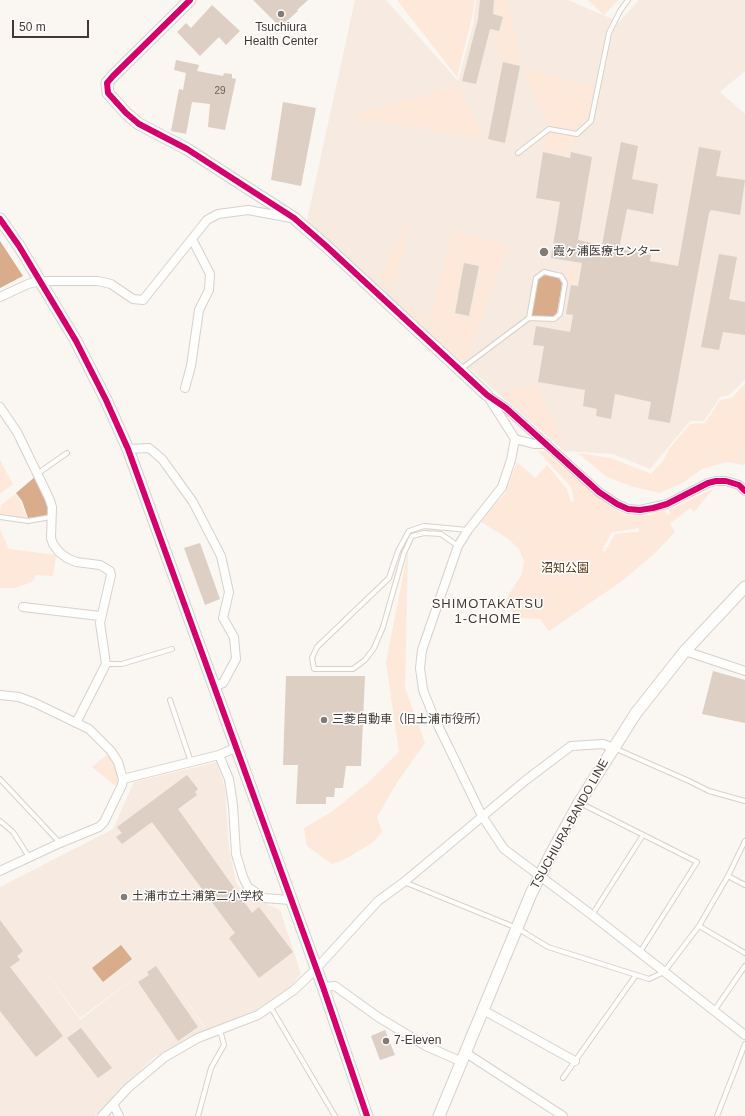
<!DOCTYPE html>
<html>
<head>
<meta charset="utf-8">
<style>
	body { margin:0 }
	#map { position:relative; width:745px; height:1116px; overflow:hidden; background:#faf6f2; font-family:Arial,sans-serif }
	canvas { display:block }
	.scale { position:absolute; left:12px; top:20px; width:77px; height:18px; box-sizing:border-box; border:2px solid #433933; border-top:0; padding-left:5px; font-size:12px; line-height:14px; white-space:nowrap; color:#433933; -webkit-text-stroke:3px #fff; paint-order:stroke }
</style>
</head>
<body>
<div id="map">
<canvas width="745" height="1116"></canvas>
<div class="scale">50 m</div>
</div>
<script>
const ctx = document.querySelector('canvas').getContext('2d');
ctx.lineJoin = 'round';
function paint(path, color) {
  ctx.fillStyle = color;
  ctx.fill(path, 'evenodd');
}
function poly(rows) {
  const path = new Path2D();
  for (const r of rows) {
    path.moveTo(r[0], r[1]);
    for (let i = 2; i < r.length; i += 2) path.lineTo(r[i], r[i + 1]);
  }
  return path;
}
function trace(path, color, width, dash) {
  ctx.strokeStyle = color;
  ctx.lineWidth = width;
  ctx.lineCap = dash ? 'butt' : 'round';
  ctx.setLineDash(dash || []);
  ctx.stroke(path);
}
function write(font, color, halo, rows, align = 'center') {
  ctx.font = font + ' Arial,"Noto Sans JP",sans-serif';
  ctx.lineWidth = 3;
  ctx.setLineDash([]);
  ctx.textBaseline = 'middle';
  ctx.strokeStyle = halo;
  ctx.fillStyle = color;
  for (const [text, x, y, turn = 0] of rows) {
    ctx.save();
    ctx.translate(x, y);
    ctx.rotate((+turn || 0) * Math.PI / 180);
    ctx.textAlign = isNaN(turn) ? turn : align;
    if (halo) ctx.strokeText(text, 0, 0);
    ctx.fillText(text, 0, 0);
    ctx.restore();
  }
}
const built = poly([
	[355,0,386,0,458,81,473,25,476,0,568,0,619,22,639,0,745,0,745,71,720,92,745,114,745,380,729,395,720,397,704,421,690,421,650,469,613,454,564,451,438,341,307,220],
	[217,762,225,788,229,848,236,882,244,894,280,910,301,974,290,987,256,1010,207,1030,158,960,206,1030,153,1058,95,1116,0,1116,0,887,113,829,134,782],
	[38,961,80,1018,146,969,80,1020]
]);
const green = poly([
	[397,0,475,0,472,17,457,77],
	[497,0,508,0,520,63,502,60,492,31,501,33,505,16,495,13],
	[588,0,618,0,604,15],
	[522,67,596,88,588,120,576,132,549,126],
	[458,85,485,139,348,117],
	[550,131,577,137,571,150,561,153,543,149],
	[411,211,396,283,380,282,429,323,453,231,508,245,465,364,379,282],
	[463,261,481,265,470,319,453,315],
	[575,265,576,283,568,281,564,275],
	[745,384,745,463,743,465,727,462,702,469,684,482,660,493,634,487,607,477,578,453,611,458,651,474,663,461,669,449,690,424,705,423,720,400,731,398],
	[538,385,566,449,500,393],
	[537,450,545,452,611,507,624,514,633,516,650,515,664,510,666,514,670,515,669,510,713,489,694,512,690,508,670,524,675,532,655,553,622,581,549,631,540,619,514,618,510,606,503,604,522,574,524,561,519,549,507,538,481,522,505,493,517,462,535,478,547,465,567,489,571,502,574,501,571,487],
	[639,528,639,532,615,534,605,552,602,550,612,532],
	[0,460,13,484,0,494],
	[16,494,20,501,27,518,0,514,1,505],
	[0,530,9,549,56,555,53,576,36,575,32,582,15,588,0,588],
	[408,551,405,688,425,743,396,784,377,817,382,832,372,843,345,859,332,864,307,846,304,828,330,813,369,782,399,752,386,662],
	[108,754,114,764,119,779,118,784,114,785,92,767]
]);
const water = poly([
	[0,241,23,276,0,288],
	[544,275,559,278,562,284,557,312,553,317,531,316,538,280],
	[36,476,48,498,50,516,28,518,22,501,16,493],
	[121,945,132,959,103,982,92,968]
]);
const building = poly([
	[253,0,308,0,297,10,298,11,280,27],
	[480,0,494,0,493,14,503,17,499,31,490,29,476,84,462,81,478,19],
	[212,5,240,31,226,45,219,37,200,56,177,32,186,23,191,28],
	[176,60,199,65,197,71,223,76,224,73,232,74,232,78,236,79,225,130,208,127,210,104,192,102,186,134,171,131,179,89,183,90,186,73,174,70],
	[503,62,520,66,505,143,488,139],
	[283,102,316,108,301,186,271,180],
	[621,142,638,146,632,179,658,184,653,214,627,209,619,249,651,255,650,261,678,266,699,147,721,151,716,176,745,180,740,215,711,210,709,213,670,423,648,419,651,402,615,394,611,419,596,416,597,409,583,406,585,390,538,382,544,346,533,345,536,326,570,332,573,315,566,314,571,285,578,286,582,263,551,258,560,202,536,198,543,152,570,158,571,152,592,157,578,240,602,245],
	[719,254,737,257,729,299,745,302,745,335,723,332,719,350,701,347],
	[464,263,479,266,469,316,455,313],
	[200,543,220,599,205,605,184,548],
	[713,671,745,680,745,723,702,714],
	[286,676,365,676,361,766,346,766,343,788,335,788,334,797,326,797,326,804,296,804,298,765,283,765],
	[187,775,198,789,195,792,197,795,178,809,252,913,259,907,293,952,259,978,229,938,235,933,152,822,122,844,116,837,122,833,117,827],
	[0,920,23,951,17,956,20,960,10,967,63,1036,36,1057,0,1011],
	[156,966,198,1027,178,1041,138,982,149,975,147,972],
	[81,1028,112,1068,98,1078,67,1038],
	[385,1030,395,1055,380,1060,371,1036]
]);
const lane = poly([
	[518,153,549,129,577,134,591,121,609,33,620,11,628,0],
	[461,369,529,318,536,278,544,272,561,276,565,283,560,314,554,319,529,318],
	[37,474,67,453],
	[0,517,28,521,51,517],
	[458,546,441,534,424,533,412,536,404,553,383,627,374,648,365,660,353,669,314,669,312,658,317,647,389,578,398,551,409,531,424,526,468,530],
	[106,664,122,664,172,649],
	[170,700,191,762],
	[614,748,689,781,709,791,745,801],
	[0,779,60,843],
	[580,803,697,862,640,952],
	[0,821,13,832,29,857],
	[728,876,745,885],
	[404,882,517,928,548,947,649,979,664,972,699,926,728,876,745,841],
	[592,915,643,835],
	[699,926,745,953],
	[270,1006,335,1116],
	[714,1011,745,966],
	[563,1078,636,975],
	[198,1116,211,1068,224,1045,220,1030],
	[717,1116,745,1044]
]);
const street = poly([
	[0,297,28,284,40,281,98,281,111,284,133,299,143,300,207,220,218,214,248,210,291,218],
	[185,388,191,366,199,310,209,290,210,274,192,239],
	[487,395,515,439,511,460,502,487,468,530,458,546,422,650,420,668,423,690,433,715,482,816,504,849,592,915,745,1035],
	[491,398,506,408,599,492,617,504,628,509,640,510,667,504,708,483,716,481,726,481,739,485,745,491],
	[0,407,17,432,49,498,52,507,51,538,53,544,59,552,67,558,76,562,100,565,110,571,111,575,100,623,106,664,76,723],
	[515,439,534,444,547,444],
	[128,449,149,448,162,459,193,502,221,556,229,592,223,618,234,637,236,659,223,683,213,687],
	[23,607,100,616],
	[685,651,745,671],
	[0,695,19,697,35,703,89,729,111,751,118,762,123,779,122,785,104,822,99,827,60,843,0,871],
	[219,755,229,779,233,805,236,854,243,877,248,887,264,898,290,900],
	[123,779,219,755,235,748],
	[323,987,335,986,378,1017,426,1046,462,1062],
	[483,1010,575,1061],
	[466,1053,563,1116],
	[113,1104,119,1116],
	[102,1116,128,1088,165,1057,198,1038,258,1015,294,990,315,970,378,901,404,882,526,780,571,746,603,744,613,748]
]);
const secondary = poly([
	[190,0,113,76,107,83,108,93,126,113,139,124,187,149,294,218,325,245,487,395],
	[0,219,19,246,76,341,106,400,128,449,323,987,367,1116],
	[439,1116,531,894,551,854,579,803,636,713,685,651,745,587]
]);
const cycleway = poly([
	[190,0,113,76,107,83,108,93,126,113,139,124,187,149,294,218,325,245,487,395,506,408,599,492,617,504,628,509,640,510,653,508,667,504,708,483,716,481,726,481,739,485,745,491],
	[0,219,19,246,76,341,106,400,128,449,323,987,367,1116]
]);
const markers = [
	[281,14,4,"#837b76"],
	[544,252,5,"#837b76"],
	[324,720,4,"#837b76"],
	[124,897,4,"#837b76"],
	[386,1041,4,"#837b76"]
];
const numberNames = [
	["29",220,91]
];
const poiNames = [
	["Tsuchiura",281,28,"center"],
	["Health Center",281,42,"center"],
	["霞ヶ浦医療センター",553,252],
	["三菱自動車（旧土浦市役所）",332,720],
	["土浦市立土浦第二小学校",132,897],
	["7-Eleven",394,1041]
];
const parkNames = [
	["沼知公園",565,569]
];
const streetNames = [
	["TSUCHIURA-BANDO LINE",570,824,-61]
];
const neighbourhoodNames = [
	["SHIMOTAKATSU",488,604],
	["1-CHOME",488,619]
];
paint(built, '#f6eae1');
paint(green, '#fde8d9');
paint(water, '#d9ad8b');
paint(building, '#ddcfc4');
trace(lane, '#d7d1cc', 6);
trace(street, '#d7d1cc', 10);
trace(secondary, '#d7d1cc', 13);
trace(lane, '#fefefd', 4);
trace(street, '#fefefd', 8);
trace(secondary, '#fefefd', 11);
trace(cycleway, '#d6006c', 6);
for (const [x, y, r, color] of markers) {
  const dot = new Path2D();
  dot.arc(x, y, r, 0, 2 * Math.PI);
  ctx.fillStyle = color;
  ctx.fill(dot);
  trace(dot, '#fff', 1.5);
}
write('10px', '#6a5e57', null, numberNames);
write('12px', '#433933', '#fff', poiNames, 'left');
write('12px', '#5d3411', '#fff', parkNames);
write('12px', '#433933', '#fff', streetNames);
ctx.letterSpacing = '1px';
write('13px', '#433933', '#fff', neighbourhoodNames);
ctx.letterSpacing = '0px';
</script>
</body>
</html>
